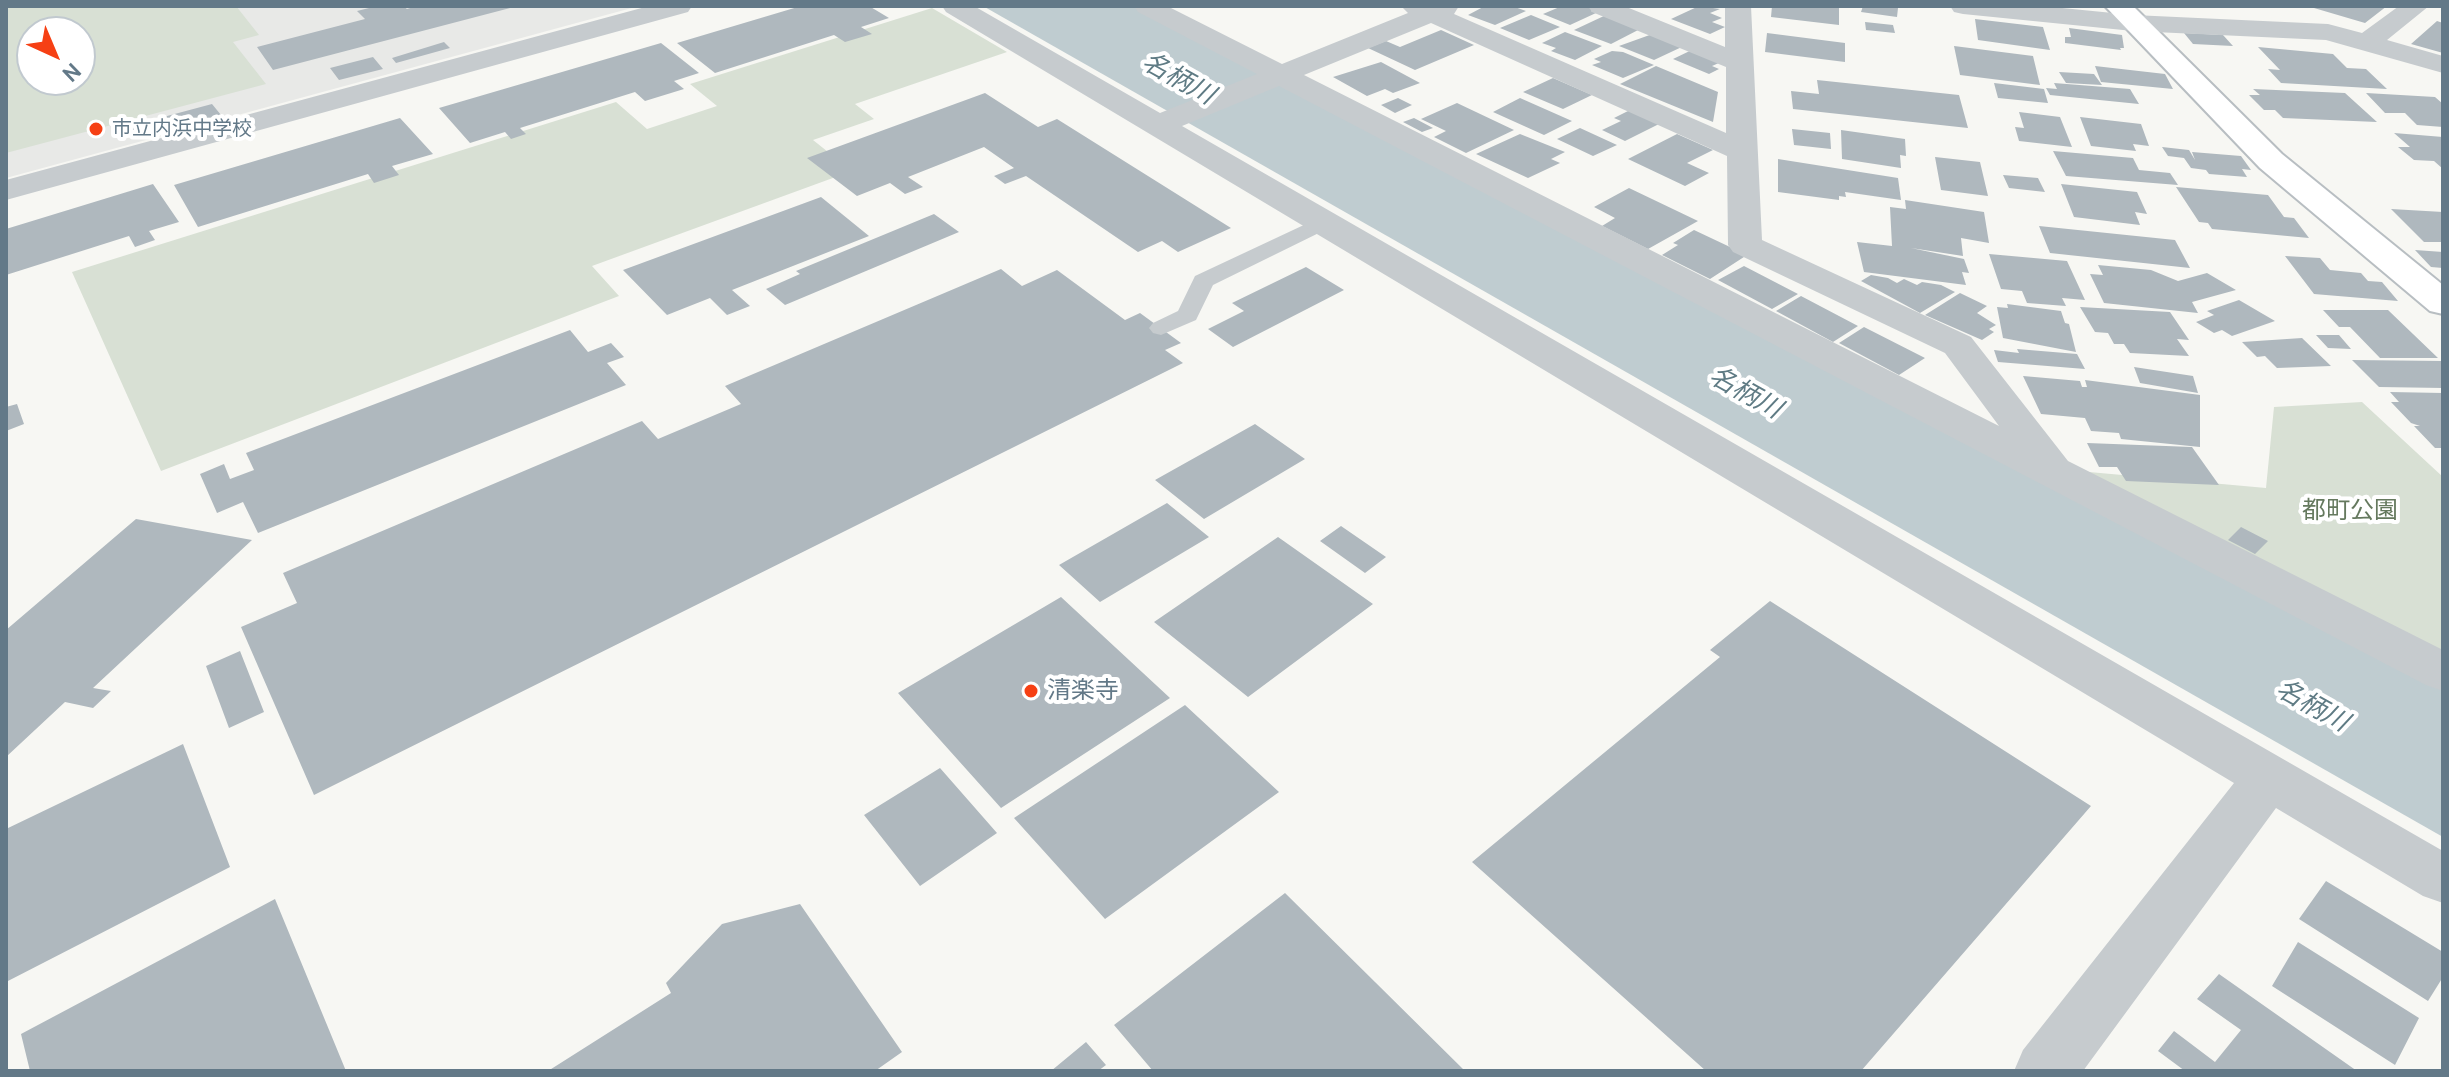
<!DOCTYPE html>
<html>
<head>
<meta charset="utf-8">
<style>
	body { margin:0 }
	#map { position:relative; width:2449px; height:1077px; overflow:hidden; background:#f7f7f3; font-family:Cabin,sans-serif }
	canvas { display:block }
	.frame { position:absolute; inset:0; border:8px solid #637988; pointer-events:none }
	.north { position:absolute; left:16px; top:16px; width:80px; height:80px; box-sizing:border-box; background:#fff; border:2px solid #c1c9cf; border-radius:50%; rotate:136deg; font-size:22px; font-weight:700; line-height:32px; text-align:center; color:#637988 }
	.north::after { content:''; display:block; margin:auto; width:28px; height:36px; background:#f64014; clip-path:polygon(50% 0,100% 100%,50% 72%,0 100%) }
</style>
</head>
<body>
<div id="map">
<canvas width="2449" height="1077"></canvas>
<div class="frame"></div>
<div class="north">N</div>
</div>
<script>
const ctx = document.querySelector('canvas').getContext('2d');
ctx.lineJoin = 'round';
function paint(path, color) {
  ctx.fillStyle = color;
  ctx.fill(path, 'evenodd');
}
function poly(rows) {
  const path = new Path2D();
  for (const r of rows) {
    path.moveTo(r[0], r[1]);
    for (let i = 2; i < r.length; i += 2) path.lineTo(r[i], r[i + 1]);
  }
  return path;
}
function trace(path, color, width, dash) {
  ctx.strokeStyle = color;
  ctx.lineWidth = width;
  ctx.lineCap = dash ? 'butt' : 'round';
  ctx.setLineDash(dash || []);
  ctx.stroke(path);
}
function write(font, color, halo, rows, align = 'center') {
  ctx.font = font + ' Cabin,"Noto Sans JP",sans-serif';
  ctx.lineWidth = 8;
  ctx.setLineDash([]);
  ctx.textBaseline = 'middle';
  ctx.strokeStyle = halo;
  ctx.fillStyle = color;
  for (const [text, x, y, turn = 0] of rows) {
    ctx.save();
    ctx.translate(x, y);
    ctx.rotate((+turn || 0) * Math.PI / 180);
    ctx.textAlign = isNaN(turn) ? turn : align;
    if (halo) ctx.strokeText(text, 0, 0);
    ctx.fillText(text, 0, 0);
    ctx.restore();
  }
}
const built = poly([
	[6,6,639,6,6,178],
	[32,32,80,32,80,80,32,80]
]);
const green = poly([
	[6,6,236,6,259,35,233,42,266,84,6,153],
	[32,32,80,32,80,80,32,80],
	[932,8,1007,52,855,104,874,119,813,140,852,171,592,266,619,296,161,471,72,272,616,102,647,129,717,106,690,84],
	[2362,402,2443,477,2443,652,2067,470,2266,488,2274,407]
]);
const water = poly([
	[983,6,1134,6,2443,683,2443,837]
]);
const building = poly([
	[377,6,403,6,407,9,417,6,514,7,273,70,257,47,365,19,357,11],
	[801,6,869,6,889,18,861,27,872,34,845,42,834,35,715,73,677,43],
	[1485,6,1512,6,1526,11,1495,25,1468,15],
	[1562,6,1589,6,1596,9,1591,11,1596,13,1570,25,1543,14],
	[1699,6,1720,9,1710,13,1722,18,1712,22,1725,27,1710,34,1671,19],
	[1772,6,1839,6,1839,25,1771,17],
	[1863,6,1898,8,1897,17,1861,12],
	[2318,6,2387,6,2365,23,2314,8],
	[1531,15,1560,27,1529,40,1500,28],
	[1606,15,1642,28,1611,44,1574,30],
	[1975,19,2043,27,2050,50,1978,40],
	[2437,21,2443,23,2443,53,2411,44],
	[1865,22,1893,25,1895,33,1866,30],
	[2069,28,2122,35,2124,48,2120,48,2121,50,2065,43,2065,37,2071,37],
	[1441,30,1474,45,1415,70,1368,48,1386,41,1400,47],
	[1565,32,1602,46,1575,60,1551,51,1556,48,1542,43],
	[1658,32,1686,45,1654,60,1619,46],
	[1767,33,1845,43,1845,62,1765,52],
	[2184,33,2223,35,2233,46,2193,44],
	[444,42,450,48,396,63,392,58],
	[661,43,699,73,674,81,684,89,645,101,635,92,520,128,526,134,511,139,505,132,470,143,439,108],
	[1954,46,2033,56,2040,85,1960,75],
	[1698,47,1721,62,1712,66,1719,69,1709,74,1673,59],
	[2258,47,2333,54,2347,68,2366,69,2387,89,2281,83,2268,69,2280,70],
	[1612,51,1623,52,1654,65,1623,78,1592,65,1601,62,1594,59],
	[373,57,383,69,339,80,330,68],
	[1381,62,1420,83,1393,93,1385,89,1367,96,1333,77],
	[1656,66,1718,92,1713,122,1620,84],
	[2095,66,2165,74,2173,89,2101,82],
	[2059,72,2094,74,2102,85,2066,83],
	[1553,78,1592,95,1563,109,1523,92],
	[1817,80,1959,95,1968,128,1793,109,1791,91,1819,94],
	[1994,83,2044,89,2048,103,1998,98],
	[2054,83,2130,89,2139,104,2050,95,2046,88,2057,89],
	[2253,89,2345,93,2377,122,2283,118,2275,110,2264,110,2249,95,2260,95],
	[985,93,1038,127,1057,119,1231,228,1178,252,1162,241,1138,252,1026,176,1005,184,994,176,1014,168,984,147,908,177,923,187,905,194,890,183,857,196,807,158],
	[2366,93,2435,97,2443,104,2443,127,2417,125,2405,113,2385,113],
	[1398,98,1412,105,1395,113,1381,105],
	[1520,98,1572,121,1544,135,1493,112],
	[1457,103,1514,130,1466,153,1434,137,1446,131,1421,119],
	[212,104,221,115,131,139,126,127],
	[1632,109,1661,123,1625,141,1602,130,1621,121,1614,118],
	[2019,112,2060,117,2072,147,2019,141,2015,127,2024,128],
	[2080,117,2141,124,2149,146,2133,144,2136,151,2091,146],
	[400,118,433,154,392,166,399,175,374,183,368,174,198,227,174,185],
	[1414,118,1433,128,1422,132,1403,122],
	[1580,128,1617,145,1593,156,1557,139],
	[1792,129,1830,133,1831,149,1794,145],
	[1841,130,1905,139,1906,156,1900,155,1901,168,1842,159],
	[2394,133,2443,137,2443,169,2434,161,2414,160,2398,147,2410,147],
	[1520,134,1565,152,1551,159,1560,163,1528,178,1476,154],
	[1677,134,1713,150,1687,163,1709,173,1685,186,1628,159],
	[2162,147,2189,150,2195,160,2192,152,2241,156,2251,170,2242,169,2247,177,2209,174,2206,170,2191,168,2184,158,2168,156],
	[2053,151,2133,158,2139,170,2170,173,2178,185,2066,176],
	[1935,157,1980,162,1988,196,1941,190],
	[1778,159,1898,178,1901,200,1845,192,1846,197,1839,196,1839,200,1778,192],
	[2003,175,2038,178,2045,192,2009,188],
	[153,184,179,222,149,231,155,240,135,247,129,236,6,275,6,229],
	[2061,184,2137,192,2147,214,2135,212,2140,225,2074,217],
	[2176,187,2268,195,2284,217,2294,218,2309,238,2212,229,2208,223,2199,222],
	[1629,188,1698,221,1648,249,1602,226,1615,218,1594,207],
	[821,197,869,236,732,290,750,306,727,315,710,298,667,315,623,270],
	[1905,200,1984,212,1989,243,1961,238,1963,256,1911,248,1964,259,1969,273,1962,272,1966,285,1864,272,1857,242,1892,246,1890,207,1906,209],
	[2391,209,2443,212,2443,242,2424,242],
	[934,214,959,232,785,305,766,289,800,274,796,271],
	[2039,226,2175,240,2190,268,2050,253],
	[1694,230,1747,255,1710,279,1662,255,1678,245,1673,243],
	[2415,250,2443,252,2443,268,2431,267],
	[1989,254,2067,261,2085,300,2062,298,2066,306,2027,303,2022,291,2001,289],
	[2285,256,2320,258,2330,270,2361,273,2368,281,2382,282,2398,301,2314,294],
	[2098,265,2151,270,2178,281,2207,273,2236,290,2192,302,2198,313,2104,303,2090,274,2103,275],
	[1744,266,1798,294,1772,309,1718,280],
	[1306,267,1344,290,1233,347,1208,329,1244,311,1232,303],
	[1001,269,1022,286,1057,270,1125,320,1140,313,1181,343,1165,350,1183,363,314,795,241,627,297,603,283,573,642,421,658,439,741,404,725,386],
	[1871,275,1888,278,1897,283,1904,279,1917,285,1922,282,1941,285,1955,292,1920,313,1861,281],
	[1960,293,1987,306,1977,313,1996,325,1989,329,1994,332,1982,340,1925,315],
	[1801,296,1858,326,1833,342,1776,311],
	[2239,300,2275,321,2232,336,2222,330,2214,333,2196,322,2214,315,2207,311],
	[2007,304,2061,311,2065,323,2069,324,2076,352,2003,338,1997,307,2008,308],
	[2080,307,2170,312,2189,340,2177,339,2189,356,2130,353,2124,344,2114,344,2108,333,2095,332],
	[2323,310,2388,310,2438,358,2380,358,2350,327,2339,327],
	[1864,327,1925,358,1899,375,1839,343],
	[570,330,588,352,611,343,624,357,607,363,626,385,258,533,243,502,217,513,200,474,224,464,230,479,254,470,246,453],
	[2316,335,2339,335,2351,349,2328,348],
	[2302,338,2331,366,2277,368,2265,356,2257,357,2242,342],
	[2017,349,2077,354,2085,369,1998,362,1994,350,2019,353],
	[2352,360,2443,361,2443,388,2379,387],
	[2134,367,2193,376,2198,393,2140,383],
	[2023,376,2080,381,2082,387,2087,387,2085,380,2200,395,2200,447,2121,439,2119,433,2091,431,2085,418,2041,414],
	[2390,392,2443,393,2443,448,2435,448,2414,426,2420,426,2411,423,2391,402,2399,402],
	[17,404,24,424,6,431,6,407],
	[1255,424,1305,459,1204,519,1155,480],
	[2087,443,2192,447,2219,485,2126,481,2117,467,2099,467],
	[1167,503,1209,537,1100,602,1059,565],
	[136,519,252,540,93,688,111,691,93,708,65,702,6,757,6,630],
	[1341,526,1386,557,1365,573,1320,541],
	[2241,527,2268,541,2255,554,2228,540],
	[1278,537,1373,604,1248,697,1154,622],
	[1061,597,1170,698,1001,808,898,693],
	[1770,601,2091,806,1861,1071,1706,1071,1472,862,1720,657,1710,650],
	[240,651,264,712,229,728,206,666],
	[1185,705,1279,792,1105,919,1014,818],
	[183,744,230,867,6,982,6,829],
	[940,768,997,833,920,886,864,815],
	[2326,881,2443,952,2443,977,2428,1001,2299,919],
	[1285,893,1465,1071,1153,1071,1114,1025],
	[275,899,346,1071,30,1071,21,1034],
	[800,904,902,1052,875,1071,548,1071,671,993,666,983,722,924],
	[2298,942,2419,1018,2395,1065,2272,986],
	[2219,974,2357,1071,2185,1071,2158,1051,2174,1031,2215,1062,2241,1030,2197,999],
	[1086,1042,1106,1065,1098,1071,1051,1071]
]);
const lane = poly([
	[1323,216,1334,222,1331,227,1213,285,1196,320,1161,335,1153,333,1149,328,1153,323,1178,311,1195,276,1323,216]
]);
const street = poly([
	[649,6,692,6,688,12,6,200,6,180,649,6],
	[942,6,974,6,1160,113,1257,74,1138,12,1134,6,1167,6,1282,64,1408,13,1401,6,1459,6,1454,14,1726,133,1726,67,1592,12,1588,6,1624,6,1725,47,1725,6,1751,6,1762,240,1971,337,2068,461,2443,650,2443,691,2426,685,1279,86,1182,126,2443,851,2443,903,2423,896,2276,808,2083,1071,2014,1071,2023,1050,2234,783,946,12,942,6],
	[1431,23,1727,156,1728,245,1733,252,1945,353,1999,426,1304,75,1431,23],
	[1950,6,2042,6,2133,15,2328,24,2362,33,2399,6,2429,6,2387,40,2443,56,2443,73,2326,40,2133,31,1963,14,1954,12,1950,6]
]);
const secondary = poly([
	[2105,6,2133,6,2282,154,2443,285,2443,314,2430,311,2260,168,2105,6]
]);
const markers = [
	[96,129,8,"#f64014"],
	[1031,691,8,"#f64014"]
];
const farPoinames = [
	["市立内浜中学校",112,129]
];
const parkNames = [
	["都町公園",2350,511]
];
const poiNames = [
	["清楽寺",1047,691]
];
const waterNames = [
	["名柄川",1178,79,29],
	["名柄川",1745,393,29],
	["名柄川",2312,706,29]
];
paint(built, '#e8e9e7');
paint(green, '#d8e0d4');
paint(water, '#bfccd0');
paint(building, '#afb8be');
trace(secondary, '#b8bec2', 4);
paint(lane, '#c6cbce');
paint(street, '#c6cbce');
paint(secondary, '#fff');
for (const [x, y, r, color] of markers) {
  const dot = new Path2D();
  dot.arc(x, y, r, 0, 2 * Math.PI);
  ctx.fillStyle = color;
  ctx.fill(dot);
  trace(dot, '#fff', 3);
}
write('20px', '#637988', '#fff', farPoinames, 'left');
write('24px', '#65795e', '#fff', parkNames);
write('24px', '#637988', '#fff', poiNames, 'left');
write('italic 26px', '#5f7b84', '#fff', waterNames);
</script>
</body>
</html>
